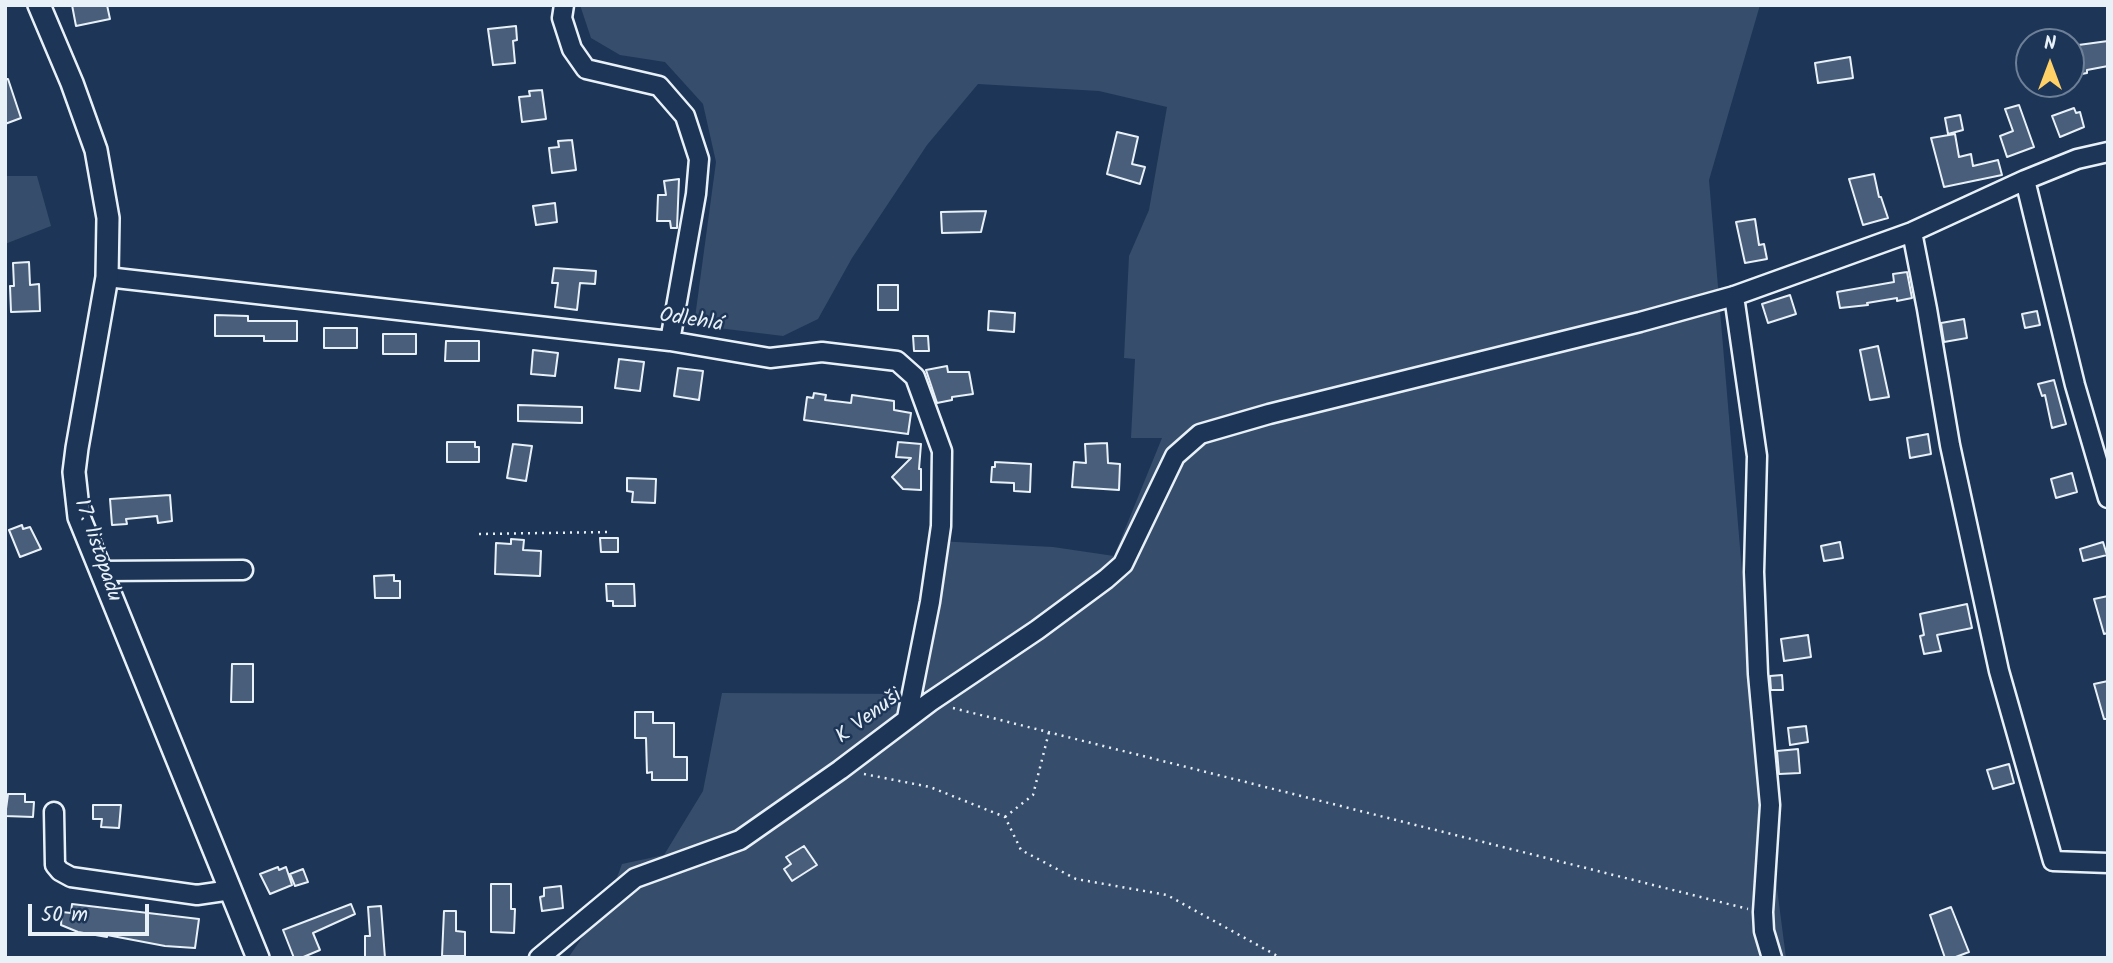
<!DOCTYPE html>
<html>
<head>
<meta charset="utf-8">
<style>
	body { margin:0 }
	#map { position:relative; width:2113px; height:963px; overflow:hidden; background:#1d3557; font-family:Kalam,sans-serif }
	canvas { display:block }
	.frame { position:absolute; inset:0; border:7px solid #e8f1f8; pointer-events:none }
	.north { position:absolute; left:2015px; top:28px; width:70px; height:70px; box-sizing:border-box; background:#1d3557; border:2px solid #6e8097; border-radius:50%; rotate:0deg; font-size:19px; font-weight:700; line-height:28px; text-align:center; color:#e8f1f8 }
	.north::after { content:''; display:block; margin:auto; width:24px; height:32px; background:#ffd166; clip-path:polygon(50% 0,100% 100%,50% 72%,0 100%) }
	.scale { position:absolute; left:28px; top:904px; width:121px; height:32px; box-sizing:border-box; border:4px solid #e8f1f8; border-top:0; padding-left:9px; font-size:21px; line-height:24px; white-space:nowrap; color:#e8f1f8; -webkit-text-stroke:5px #1d3557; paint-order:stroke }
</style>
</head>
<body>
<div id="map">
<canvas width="2113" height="963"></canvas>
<div class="frame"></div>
<div class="north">N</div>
<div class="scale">50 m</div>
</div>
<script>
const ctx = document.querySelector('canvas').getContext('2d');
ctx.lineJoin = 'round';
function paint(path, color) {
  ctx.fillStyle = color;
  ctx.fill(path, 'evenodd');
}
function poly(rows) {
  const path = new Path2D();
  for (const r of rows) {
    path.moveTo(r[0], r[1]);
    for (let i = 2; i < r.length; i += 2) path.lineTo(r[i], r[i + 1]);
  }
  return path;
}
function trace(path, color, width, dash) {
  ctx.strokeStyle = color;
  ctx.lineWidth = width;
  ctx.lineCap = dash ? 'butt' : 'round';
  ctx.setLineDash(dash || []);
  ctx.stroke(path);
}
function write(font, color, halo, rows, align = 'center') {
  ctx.font = font + ' Kalam,sans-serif';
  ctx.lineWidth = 5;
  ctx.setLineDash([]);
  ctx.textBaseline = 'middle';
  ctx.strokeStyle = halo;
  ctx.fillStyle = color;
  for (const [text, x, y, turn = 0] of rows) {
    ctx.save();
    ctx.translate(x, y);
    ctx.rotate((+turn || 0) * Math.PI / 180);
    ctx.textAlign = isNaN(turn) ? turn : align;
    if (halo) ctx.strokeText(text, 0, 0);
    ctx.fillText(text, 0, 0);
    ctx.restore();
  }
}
const green = poly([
	[580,5,1760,5,1709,180,1753,702,1786,958,568,958,609,899,622,864,664,855,703,791,722,693,906,694,937,541,1053,547,1114,556,1162,438,1131,438,1135,359,1124,358,1129,256,1149,210,1167,107,1099,91,978,84,927,145,852,258,818,319,783,336,694,325,716,162,703,104,665,62,620,55,591,38],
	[5,176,37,176,51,226,5,244]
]);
const building = poly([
	[72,5,107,5,110,19,76,26,72,5],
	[516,26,517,40,513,41,515,63,493,65,488,29,516,26],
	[2108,41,2108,66,2087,70,2087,73,2071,76,2071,46,2108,41],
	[1850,57,1853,78,1818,83,1815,63,1850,57],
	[5,79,8,79,21,118,5,124,5,79],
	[542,90,546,119,522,122,519,97,530,96,529,91,542,90],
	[2019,105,2034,147,2007,157,2000,136,2013,131,2005,109,2019,105],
	[2074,108,2076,113,2080,112,2084,127,2060,137,2052,116,2074,108],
	[1960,115,1963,130,1948,134,1945,118,1960,115],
	[1117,132,1138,137,1132,164,1145,167,1140,184,1107,174,1117,132],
	[1955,134,1959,157,1971,154,1973,166,1998,160,2002,175,1944,187,1931,138,1955,134],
	[572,140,576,170,552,173,549,148,559,147,558,141,572,140],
	[1874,174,1879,197,1881,197,1888,218,1863,225,1849,179,1874,174],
	[679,179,677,228,671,228,670,221,657,221,658,195,666,195,664,181,679,179],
	[555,203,557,222,536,225,533,206,555,203],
	[986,211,981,232,942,233,941,212,986,211],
	[1755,219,1759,245,1764,244,1767,259,1745,263,1736,222,1755,219],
	[29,262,30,285,39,284,40,311,11,312,10,286,14,286,13,263,29,262],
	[554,268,596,271,595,284,580,283,577,310,555,307,558,283,552,283,554,268],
	[1907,272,1912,298,1897,301,1897,298,1867,303,1868,305,1840,308,1837,292,1894,282,1893,274,1907,272],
	[878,285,898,285,898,310,878,310,878,285],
	[1790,295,1796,314,1768,323,1762,304,1790,295],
	[989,311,1015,313,1014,332,988,330,989,311],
	[2037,311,2040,325,2025,328,2022,314,2037,311],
	[215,315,248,316,248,321,297,321,297,341,264,341,264,336,215,336,215,315],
	[1964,319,1967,338,1944,342,1941,323,1964,319],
	[324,328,357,328,357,348,324,348,324,328],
	[383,334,416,334,416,354,383,354,383,334],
	[913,336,928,336,929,351,914,351,913,336],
	[446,341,479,341,479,361,445,361,446,341],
	[1878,346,1889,397,1870,400,1860,350,1878,346],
	[533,350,558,353,555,376,531,374,533,350],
	[619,359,644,362,640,391,615,388,619,359],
	[947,366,948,372,969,372,973,394,952,397,952,400,937,403,926,370,947,366],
	[678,368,703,371,699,400,674,396,678,368],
	[2054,380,2066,424,2052,428,2045,395,2042,396,2038,384,2054,380],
	[814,393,826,395,825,400,851,403,852,395,894,401,894,410,911,413,908,434,804,420,807,397,813,398,814,393],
	[518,405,582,407,582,423,518,421,518,405],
	[1928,434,1931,454,1910,458,1907,438,1928,434],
	[447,442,475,442,475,447,479,447,479,462,447,462,447,442],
	[898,442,921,444,919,469,921,469,921,490,903,489,892,477,911,458,896,457,898,442],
	[1107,443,1108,463,1120,464,1119,490,1072,487,1074,462,1086,463,1085,444,1107,443],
	[513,444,532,446,526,481,507,478,513,444],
	[995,462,1031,464,1030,492,1014,491,1014,483,991,482,992,467,995,467,995,462],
	[2072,473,2077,492,2056,498,2051,479,2072,473],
	[627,478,656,479,655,503,632,502,633,492,627,491,627,478],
	[170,495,172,521,158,523,157,516,126,519,127,524,112,525,110,499,170,495],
	[22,525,23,529,30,527,41,549,20,557,9,530,22,525],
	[600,538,618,538,618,552,601,552,600,538],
	[511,539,524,540,523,550,541,551,540,576,495,574,496,543,511,544,511,539],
	[1840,542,1843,558,1824,561,1821,546,1840,542],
	[2103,542,2107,555,2083,561,2080,549,2103,542],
	[394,575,394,581,400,581,400,598,375,598,374,576,394,575],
	[606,584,634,584,635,606,613,606,613,601,607,601,606,584],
	[2108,596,2108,633,2104,634,2094,599,2108,596],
	[1967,604,1972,628,1937,635,1941,651,1924,654,1920,636,1924,635,1920,614,1967,604],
	[1808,635,1811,657,1784,661,1781,639,1808,635],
	[232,664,253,664,253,702,231,702,232,664],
	[1782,675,1783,690,1771,690,1770,676,1782,675],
	[2108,681,2108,719,2104,719,2094,684,2108,681],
	[635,712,653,712,653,723,674,723,674,757,687,757,687,780,652,780,652,772,647,773,646,738,635,738,635,712],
	[1806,726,1808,742,1790,745,1788,728,1806,726],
	[1798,749,1800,773,1779,774,1777,751,1798,749],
	[2009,764,2014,783,1993,789,1987,770,2009,764],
	[8,794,25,794,25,802,34,802,33,817,5,816,8,794],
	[93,805,121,805,119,828,101,827,102,819,93,819,93,805],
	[804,846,817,865,792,881,784,869,791,864,786,857,804,846],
	[278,867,279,870,286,867,292,885,270,894,260,874,278,867],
	[303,869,308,882,295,886,290,874,303,869],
	[491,884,511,884,511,909,515,909,514,933,491,932,491,884],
	[561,886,563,908,542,911,540,897,544,896,544,888,561,886],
	[72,904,199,919,195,948,165,946,107,935,107,937,78,932,61,925,62,912,71,913,72,904],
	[351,904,355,914,313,933,320,950,301,958,294,958,283,930,351,904],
	[381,906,385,958,365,958,365,936,370,936,368,907,381,906],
	[1951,907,1969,952,1953,958,1945,958,1930,915,1951,907],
	[444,911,456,911,456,931,465,932,465,956,442,956,444,911]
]);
const path = poly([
	[479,534,609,532],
	[953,708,1748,909],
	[864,774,930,787,1005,817,1021,850,1076,879,1167,895,1281,958],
	[1005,817,1033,795,1049,732]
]);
const minor = poly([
	[564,5,562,18,572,49,586,69,659,86,685,116,699,159,696,194,670,341],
	[2025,180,2075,385,2108,498],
	[1912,232,1927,309,1950,445,1999,671,2053,861,2108,863],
	[107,277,670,341,770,358,822,352,897,361,915,377,942,451,941,526,930,602,907,718],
	[1734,296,1757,456,1754,572,1758,674,1770,805,1763,912,1764,931,1772,958],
	[100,571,243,570],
	[54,812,55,865,60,871,71,877,197,895,231,890],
	[539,958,635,878,740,840,840,770,930,702,1037,630,1106,579,1123,564,1175,456,1200,434,1269,414,1640,322,1734,296,1912,232,2025,180,2077,159,2108,152]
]);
const major = poly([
	[39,5,72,83,96,150,108,218,107,277,77,448,74,472,79,517,258,958]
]);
const streetNames = [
	["Odlehlá",691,322,9],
	["17. listopadu",96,551,71],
	["K Venuši",870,718,-37]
];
paint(green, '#374d6c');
paint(building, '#495e7a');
trace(building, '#e8f1f8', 2);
trace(minor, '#e8f1f8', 23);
trace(major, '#e8f1f8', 26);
trace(path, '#e8f1f8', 2.5, [2, 5]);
trace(minor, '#1d3557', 18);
trace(major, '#1d3557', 21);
write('21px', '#e8f1f8', '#1d3557', streetNames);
</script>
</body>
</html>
